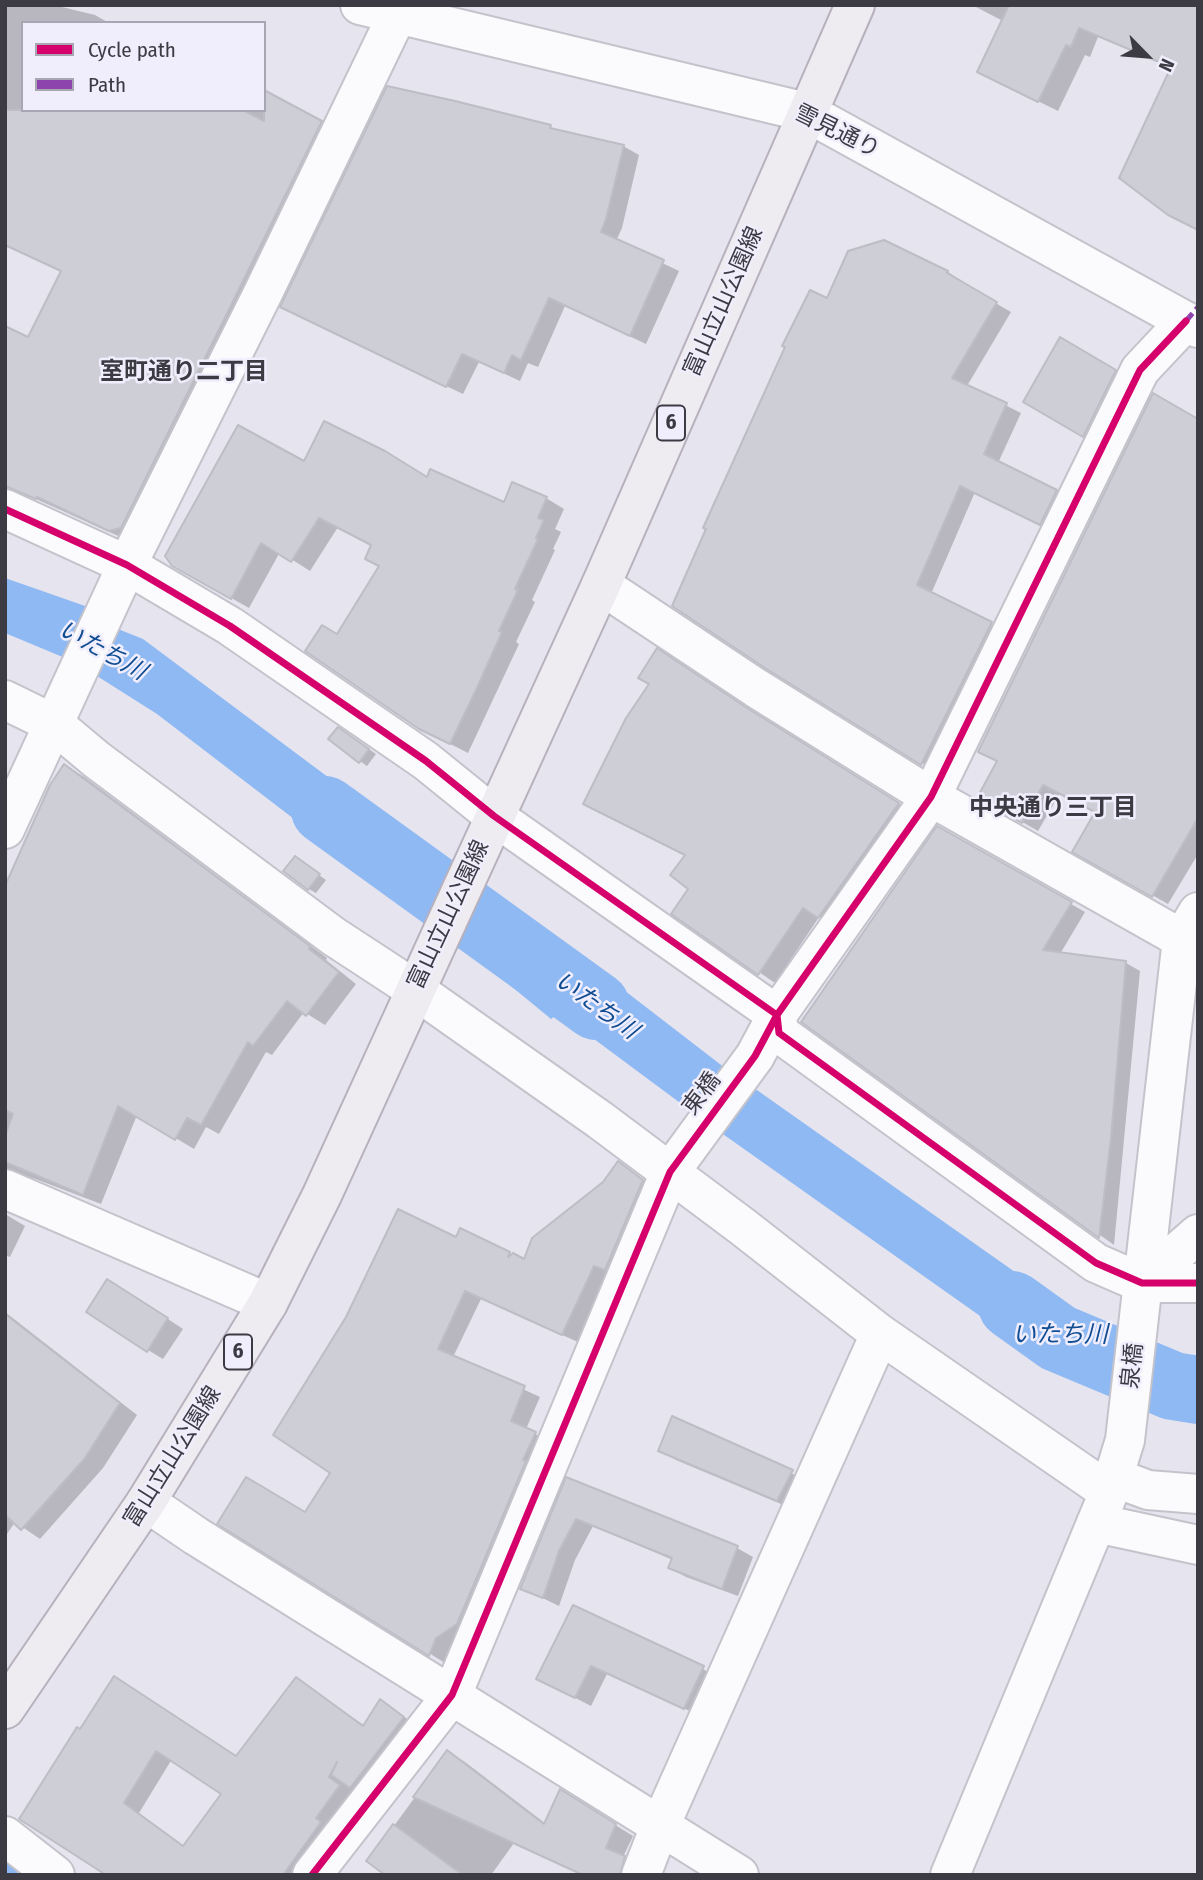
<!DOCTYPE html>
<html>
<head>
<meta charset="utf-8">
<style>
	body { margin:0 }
	#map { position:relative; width:1203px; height:1880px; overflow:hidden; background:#e6e4ef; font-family:"Fira Sans Condensed",sans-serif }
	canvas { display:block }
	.frame { position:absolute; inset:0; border:7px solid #3c3b43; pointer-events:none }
	.legend { position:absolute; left:21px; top:21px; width:245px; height:91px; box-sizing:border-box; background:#f0eefd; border:2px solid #a8a6b3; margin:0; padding:9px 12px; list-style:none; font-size:21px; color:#3c3b43 }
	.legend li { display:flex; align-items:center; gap:14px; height:35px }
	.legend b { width:35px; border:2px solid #a8a6b3 }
	.north { position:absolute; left:1112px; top:21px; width:70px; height:70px; -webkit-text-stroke:5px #f0eefd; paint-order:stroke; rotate:115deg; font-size:19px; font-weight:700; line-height:28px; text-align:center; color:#3c3b43 }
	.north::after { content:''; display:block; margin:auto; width:24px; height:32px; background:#3c3b43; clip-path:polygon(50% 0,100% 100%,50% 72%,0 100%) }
</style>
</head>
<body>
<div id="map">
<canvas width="1203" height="1880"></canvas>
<div class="frame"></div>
<ul class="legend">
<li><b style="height:9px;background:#d6006c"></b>Cycle path</li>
<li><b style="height:9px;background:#8e44ad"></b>Path</li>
</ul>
<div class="north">N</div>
</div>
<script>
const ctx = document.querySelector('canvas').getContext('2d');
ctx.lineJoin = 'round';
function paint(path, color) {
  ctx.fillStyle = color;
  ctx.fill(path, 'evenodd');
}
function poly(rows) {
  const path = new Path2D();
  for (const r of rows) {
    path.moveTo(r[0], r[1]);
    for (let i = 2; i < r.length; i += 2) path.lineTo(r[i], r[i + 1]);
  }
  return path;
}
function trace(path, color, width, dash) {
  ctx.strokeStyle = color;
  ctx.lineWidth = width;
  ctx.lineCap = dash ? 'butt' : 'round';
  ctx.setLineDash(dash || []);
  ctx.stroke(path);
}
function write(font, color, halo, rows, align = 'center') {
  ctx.font = font + ' "Fira Sans Condensed","Noto Sans JP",sans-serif';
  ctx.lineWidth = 5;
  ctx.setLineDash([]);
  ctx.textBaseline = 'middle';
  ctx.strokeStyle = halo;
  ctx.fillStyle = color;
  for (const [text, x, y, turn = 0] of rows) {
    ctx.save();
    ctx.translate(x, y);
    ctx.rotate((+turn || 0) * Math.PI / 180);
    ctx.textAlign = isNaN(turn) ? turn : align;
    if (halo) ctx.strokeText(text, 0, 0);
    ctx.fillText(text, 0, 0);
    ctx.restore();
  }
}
const water = poly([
	[5,578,88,607,65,658,5,633],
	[118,629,143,639,411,839,388,891,157,714,97,676],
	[533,920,725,1068,691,1111,559,1013,551,1019,505,981],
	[754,1088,1049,1296,1097,1320,1089,1386,1055,1369,720,1132],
	[1173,1354,1198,1358,1198,1424,1169,1419]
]);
const shadow = poly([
	[5,5,54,5,95,15,109,23,23,23,23,110,264,110,321,122,336,131,125,539,5,485,29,339,62,271,5,244],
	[977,5,1198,5,1198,230,1169,214,1172,68,1098,37,1090,57,1085,55,1058,111,979,72,1003,21,976,7],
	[550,127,559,132,623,146,639,155,622,228,616,241,679,271,646,344,565,306,538,367,528,363,520,381,479,362,463,394,299,316],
	[884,241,948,272,962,281,961,283,1011,312,967,386,1021,413,998,463,1070,500,1055,532,975,492,931,594,1006,632,937,772,769,668,828,300],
	[1061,339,1131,381,1099,445,1025,402],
	[1198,421,1198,854,1168,904,1075,851,1097,812,1060,793,1038,831,979,797],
	[305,464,428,479,505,505,546,498,564,509,555,529,561,532,553,549,555,550,532,600,535,602,516,642,519,644,468,753,419,728,337,636,381,567,373,545,338,527,310,571,280,552,249,608,173,565],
	[760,718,914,813,835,926,819,917,775,983,674,914,691,889,687,856],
	[346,733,376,754,367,766,360,761],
	[65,766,83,776,327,958,326,960,356,984,325,1025,304,1012,272,1055,266,1052,219,1134,206,1127,194,1149,137,1115,101,1204,33,1178,22,1177,5,1187,5,887],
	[938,828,1085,912,1060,954,1126,963,1140,971,1114,1245,803,1022],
	[302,863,326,880,316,893,309,889],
	[619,1163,658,1190,578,1342,481,1299,453,1357,540,1397,526,1429,550,1442,473,1632,451,1646,445,1663,220,1523,306,1514,332,1472,461,1230,525,1261,605,1183],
	[5,1214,25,1226,10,1257,5,1255],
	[124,1290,183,1329,163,1359,148,1350],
	[5,1312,137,1415,103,1468,40,1539,15,1522,5,1537],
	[673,1419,808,1481,793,1509,676,1460,660,1450],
	[567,1480,737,1548,753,1557,738,1596,686,1577,670,1568,673,1560,593,1526,575,1560,559,1606,522,1588],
	[574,1607,719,1677,701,1716,607,1674,591,1706,554,1687],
	[297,1679,365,1726,381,1701,419,1727,306,1875,108,1875,78,1729,237,1757],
	[172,1759,223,1794,185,1847,139,1813],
	[448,1752,465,1762,546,1824,578,1802,633,1836,623,1857,642,1868,639,1875,582,1875,514,1843,491,1875,386,1875,369,1860]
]);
const stream = poly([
	[5,1869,12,1875]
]);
const river = poly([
	[325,810,596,1006],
	[1012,1305,1058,1338,1173,1386,1198,1390]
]);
const building = poly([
	[1009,5,1198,5,1198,230,1168,215,1119,178,1171,67,1079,28,1071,47,1066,45,1038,102,977,72,1009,5],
	[387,86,455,101,551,125,550,128,624,145,606,219,601,232,664,260,630,336,549,298,521,360,512,355,504,373,462,354,446,387,280,307,387,86],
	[264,90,322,121,121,528,109,531,37,497,36,499,5,486,5,326,28,337,61,271,5,245,5,110,243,110,264,121,264,90],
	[884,240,948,271,947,273,997,302,952,378,1007,403,984,454,1057,490,1040,525,960,486,917,585,992,622,921,765,768,670,672,606,706,529,703,528,785,347,782,346,810,290,827,298,848,251,884,240],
	[1060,337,1116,370,1083,437,1023,402,1060,337],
	[1153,393,1198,419,1198,818,1152,897,1072,852,1095,812,1043,785,1022,823,977,798,997,761,978,752,1153,393],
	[324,421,385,451,427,477,430,469,504,502,512,482,547,497,538,518,544,520,536,538,538,539,515,589,518,590,499,631,502,632,476,690,450,744,419,729,305,651,322,625,337,634,379,566,365,559,371,545,319,518,291,562,261,543,231,599,172,566,165,556,238,425,304,461,324,421],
	[657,648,744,706,899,803,818,918,803,908,758,975,671,914,688,889,670,875,685,855,583,804,626,718,649,684,638,678,657,648],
	[338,727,369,749,359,763,328,739,338,727],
	[64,764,310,946,309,949,339,972,306,1016,287,1001,253,1046,248,1042,201,1125,187,1118,175,1140,118,1106,83,1195,5,1162,5,1136,13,1114,5,1110,5,886,50,785,64,764],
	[937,826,1072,902,1043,950,1126,961,1111,1138,1099,1238,801,1022,937,826],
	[295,856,320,874,308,890,283,871,295,856],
	[618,1161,643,1180,605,1270,594,1266,562,1335,465,1291,438,1349,525,1386,511,1421,536,1432,523,1460,526,1461,457,1624,436,1638,429,1656,217,1524,246,1477,305,1512,330,1473,273,1435,346,1317,398,1209,456,1237,460,1228,510,1252,508,1257,513,1253,524,1259,532,1238,603,1182,618,1161],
	[107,1279,168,1318,147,1352,86,1312,107,1279],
	[5,1314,120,1403,85,1458,21,1530,5,1515,5,1314],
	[672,1416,793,1470,777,1501,658,1451,672,1416],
	[566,1477,738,1546,722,1589,668,1568,672,1558,576,1519,559,1551,543,1598,520,1589,566,1477],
	[573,1605,704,1666,684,1709,591,1666,575,1698,536,1679,573,1605],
	[114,1676,236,1756,296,1677,363,1726,380,1699,404,1717,350,1788,331,1775,337,1762,329,1777,340,1785,316,1818,321,1822,283,1875,106,1875,19,1819,77,1727,80,1729,114,1676],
	[156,1751,221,1794,183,1846,124,1803,156,1751],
	[447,1750,544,1824,560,1789,616,1824,606,1848,625,1856,620,1875,583,1875,413,1797,447,1750],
	[393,1824,463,1875,385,1875,366,1861,393,1824]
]);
const minor = poly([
	[360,5,806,112,1198,328],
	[5,509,127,565,230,626,426,761,494,816,777,1015,779,1033,1096,1263,1142,1283,1198,1283],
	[601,585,756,688,931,797,1182,939],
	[5,700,54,724,97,760,333,936,414,989,600,1120,743,1227,880,1334,1109,1492],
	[5,829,127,565,263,293,402,5],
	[5,1189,268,1303],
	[1142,1283,1198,1234],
	[1113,1477,1148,1490,1198,1494],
	[146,1502,196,1536,739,1875],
	[1096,1523,1198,1545],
	[5,1836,55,1875],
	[312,1875,452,1695,670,1172,755,1056,777,1015,931,797,1140,370,1186,321],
	[641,1875,660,1826,880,1334],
	[950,1875,1109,1492,1125,1440,1182,939,1198,912]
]);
const major = poly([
	[5,1709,146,1502,268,1303,322,1195,601,585,855,5]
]);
const quiet = poly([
	[1186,321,1198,307]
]);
const cycleway = poly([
	[5,509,127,565,230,626,426,761,494,816,777,1015,779,1033,1096,1263,1142,1283,1198,1283],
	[312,1875,452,1695,670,1172,755,1056,777,1015,931,797,1140,370,1186,321]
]);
const shields = [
	[671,423,28],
	[238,1352,28]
];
const shieldNames = [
	["6",671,423],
	["6",238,1352]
];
const streetNames = [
	["雪見通り",837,132,26],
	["富山立山公園線",724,302,-66],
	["富山立山公園線",449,915,-65],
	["東橋",702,1094,-53],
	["泉橋",1133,1366,-84],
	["富山立山公園線",173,1457,-58]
];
const neighbourhoodNames = [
	["室町通り二丁目",184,372],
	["中央通り三丁目",1053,808]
];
const waterNames = [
	["いたち川",102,651,29],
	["いたち川",596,1006,36],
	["いたち川",1060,1335]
];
paint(water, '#8fb9f2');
paint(shadow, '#0003');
trace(stream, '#8fb9f2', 12);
trace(river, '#8fb9f2', 68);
paint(building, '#ceced7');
trace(building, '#bdbdc5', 2);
trace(minor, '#c4c3cb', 42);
trace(major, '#b7b1be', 42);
trace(minor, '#fbfbfd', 38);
trace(major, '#eeebf1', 38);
trace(quiet, '#8e44ad', 5, [10, 5]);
trace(cycleway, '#d6006c', 7);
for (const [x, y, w] of shields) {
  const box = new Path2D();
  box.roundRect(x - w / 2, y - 17.5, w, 35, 5);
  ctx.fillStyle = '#f0eefd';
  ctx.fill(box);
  trace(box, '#3c3b43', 2);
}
write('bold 21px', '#3c3b43', null, shieldNames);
write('23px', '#3c3b43', '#f0eefd', streetNames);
write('bold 24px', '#3c3b43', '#f0eefd', neighbourhoodNames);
write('italic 24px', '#114d92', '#f0eefd', waterNames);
</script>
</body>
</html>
